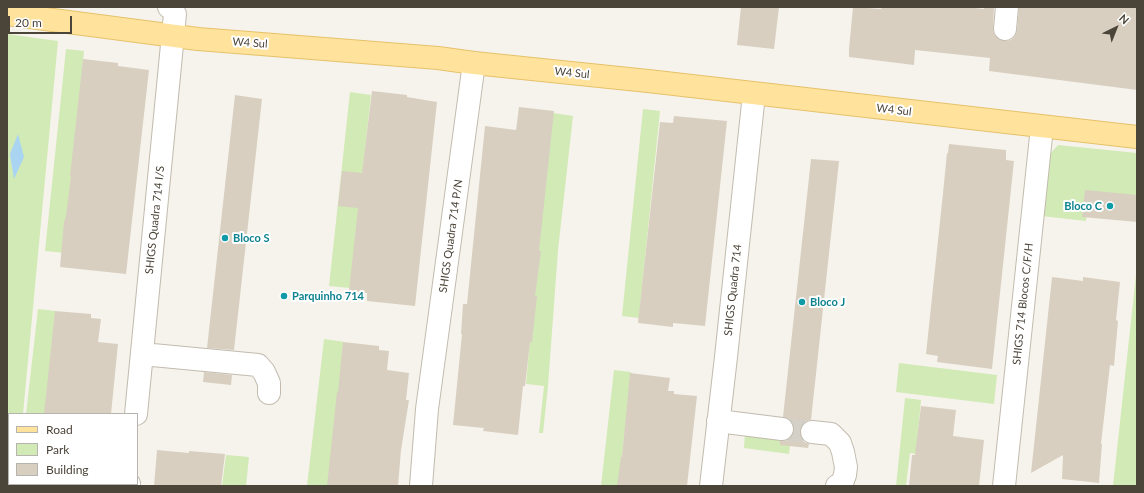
<!DOCTYPE html>
<html>
<head>
<meta charset="utf-8">
<style>
	body { margin:0 }
	#map { position:relative; width:1144px; height:493px; overflow:hidden; background:#f6f3ec; font-family:Lato,sans-serif }
	canvas { display:block }
	.frame { position:absolute; inset:0; border:8px solid #4b4439; pointer-events:none }
	.legend { position:absolute; left:8px; top:413px; width:130px; height:72px; box-sizing:border-box; background:#fff; border:1px solid #b7b4b0; margin:0; padding:5px 7px; list-style:none; font-size:12px; color:#4b4439 }
	.legend li { display:flex; align-items:center; gap:8px; height:20px }
	.legend b { width:20px; border:1px solid #b7b4b0 }
	.north { position:absolute; left:1096px; top:8px; width:40px; height:40px; -webkit-text-stroke:3px #fff; paint-order:stroke; rotate:43deg; font-size:11px; font-weight:700; line-height:16px; text-align:center; color:#4b4439 }
	.north::after { content:''; display:block; margin:auto; width:14px; height:18px; background:#4b4439; clip-path:polygon(50% 0,100% 100%,50% 72%,0 100%) }
	.scale { position:absolute; left:8px; top:16px; width:64px; height:18px; box-sizing:border-box; border:2px solid #4b4439; border-top:0; padding-left:5px; font-size:12px; line-height:14px; white-space:nowrap; color:#4b4439; -webkit-text-stroke:3px #fff; paint-order:stroke }
</style>
</head>
<body>
<div id="map">
<canvas width="1144" height="493"></canvas>
<div class="frame"></div>
<ul class="legend">
<li><b style="height:5px;background:#ffe39c"></b>Road</li>
<li><b style="height:11px;background:#d2eab5"></b>Park</li>
<li><b style="height:11px;background:#d8cfc1"></b>Building</li>
</ul>
<div class="north">N</div>
<div class="scale">20 m</div>
</div>
<script>
const ctx = document.querySelector('canvas').getContext('2d');
ctx.lineJoin = 'round';
function paint(path, color) {
  ctx.fillStyle = color;
  ctx.fill(path, 'evenodd');
}
function poly(rows) {
  const path = new Path2D();
  for (const r of rows) {
    path.moveTo(r[0], r[1]);
    for (let i = 2; i < r.length; i += 2) path.lineTo(r[i], r[i + 1]);
  }
  return path;
}
function trace(path, color, width, dash) {
  ctx.strokeStyle = color;
  ctx.lineWidth = width;
  ctx.lineCap = dash ? 'butt' : 'round';
  ctx.setLineDash(dash || []);
  ctx.stroke(path);
}
function write(font, color, halo, rows, align = 'center') {
  ctx.font = font + ' Lato,sans-serif';
  ctx.lineWidth = 4;
  ctx.setLineDash([]);
  ctx.textBaseline = 'middle';
  ctx.strokeStyle = halo;
  ctx.fillStyle = color;
  for (const [text, x, y, turn = 0] of rows) {
    ctx.save();
    ctx.translate(x, y);
    ctx.rotate((+turn || 0) * Math.PI / 180);
    ctx.textAlign = isNaN(turn) ? turn : align;
    if (halo) ctx.strokeText(text, 0, 0);
    ctx.fillText(text, 0, 0);
    ctx.restore();
  }
}
const green = poly([
	[7,34,58,41,23,414,9,414,9,484,15,484,15,486,7,486],
	[66,49,84,51,65,253,45,251],
	[350,92,371,95,350,288,329,286],
	[643,109,660,111,639,318,622,316],
	[553,113,573,116,558,250,548,386,543,433,539,433,544,386,526,384,534,293],
	[1058,145,1137,153,1137,197,1088,192,1086,221,1041,216,1047,157],
	[1136,275,1137,486,1113,486],
	[38,309,56,311,45,414,26,414],
	[324,339,345,342,328,486,307,486],
	[899,363,997,375,994,404,896,392],
	[614,370,631,372,619,486,601,486],
	[905,398,921,400,916,454,910,453,906,486,896,486],
	[745,433,781,438,781,443,790,445,789,454,744,448],
	[226,455,249,457,246,486,222,486]
]);
const water = poly([
	[18,134,24,157,14,179,10,154]
]);
const building = poly([
	[741,7,779,7,774,49,737,45],
	[853,7,881,9,882,7,966,7,984,9,984,7,994,7,993,28,994,34,998,39,1004,41,1011,40,1015,36,1017,30,1019,7,1137,7,1137,90,989,71,990,58,915,50,914,65,849,57,849,49],
	[83,59,118,63,118,66,149,70,126,274,60,267,64,222,66,216,71,176,70,176],
	[372,91,407,95,407,97,437,102,415,306,367,301,367,293,349,291,358,208,338,206,342,171,362,173],
	[235,95,262,99,234,350,207,348],
	[519,107,554,111,539,251,541,251,535,296,537,296,532,342,530,342,525,386,523,386,518,435,483,431,484,428,453,425,462,334,461,334,463,304,467,304,485,126,516,130],
	[674,116,727,121,705,326,673,323,673,327,638,323,660,122,673,123],
	[949,144,1006,150,1006,160,1014,161,992,369,937,362,938,356,926,354,943,193,947,153,948,153],
	[811,159,839,161,811,420,807,421,802,424,800,430,801,437,804,442,809,444,808,448,780,445,780,441,786,441,792,437,794,430,793,424,790,419,783,417],
	[1085,190,1137,195,1137,222,1082,217],
	[1052,277,1083,281,1083,277,1120,282,1116,320,1118,321,1114,366,1110,365,1101,444,1102,444,1099,483,1062,479,1063,455,1031,473],
	[55,311,91,314,91,318,101,319,98,342,118,344,111,414,44,414],
	[343,342,379,346,379,350,389,351,387,370,409,373,406,400,409,400,401,450,398,486,327,486,337,392,338,392],
	[204,372,232,375,231,385,203,382],
	[630,373,670,378,668,391,674,391,674,394,697,396,687,486,617,486,621,457,622,457],
	[921,406,956,410,953,436,984,440,979,486,909,486,912,455,915,455],
	[157,450,189,453,189,451,225,454,221,486,154,486]
]);
const minorTunnel = poly([
	[782,429,812,432]
]);
const minor = poly([
	[1005,29,1007,7],
	[142,354,258,365,264,372,269,383,269,393],
	[136,414,175,14,171,8,169,7],
	[718,421,782,429],
	[812,432,831,434,840,443,843,452,846,467,845,475,842,483,837,486],
	[129,486,129,484],
	[421,486,427,409,474,63],
	[711,486,726,357,754,94],
	[1004,486,1042,127]
]);
const major = poly([
	[7,14,198,39,438,58,474,63,648,81,1137,137]
]);
const markers = [
	[1110,206,4,"#0f9aa8"],
	[225,238,4,"#0f9aa8"],
	[284,296,4,"#0f9aa8"],
	[802,302,4,"#0f9aa8"]
];
const streetNames = [
	["W4 Sul",250,43,4],
	["W4 Sul",572,73,6],
	["W4 Sul",894,110,7],
	["SHIGS Quadra 714 I/S",155,220,-84],
	["SHIGS Quadra 714 P/N",451,236,-82],
	["SHIGS Quadra 714",733,290,-84],
	["SHIGS 714 Blocos C/F/H",1023,304,-84]
];
const cultureNames = [
	["Bloco C",1102,206,"right"],
	["Bloco S",233,238],
	["Parquinho 714",292,296],
	["Bloco J",810,302]
];
paint(green, '#d2eab5');
paint(water, '#a9d4f2');
paint(building, '#d8cfc1');
trace(minorTunnel, '#d4d0c8', 22, [22, 11]);
trace(minor, '#c2bbae', 24);
trace(major, '#e6c16a', 24);
trace(minor, '#fff', 22);
trace(major, '#ffe39c', 22);
for (const [x, y, r, color] of markers) {
  const dot = new Path2D();
  dot.arc(x, y, r, 0, 2 * Math.PI);
  ctx.fillStyle = color;
  ctx.fill(dot);
  trace(dot, '#fff', 1.5);
}
write('11px', '#4b4439', '#fff', streetNames);
write('bold 11px', '#0d838f', '#fff', cultureNames, 'left');
</script>
</body>
</html>
